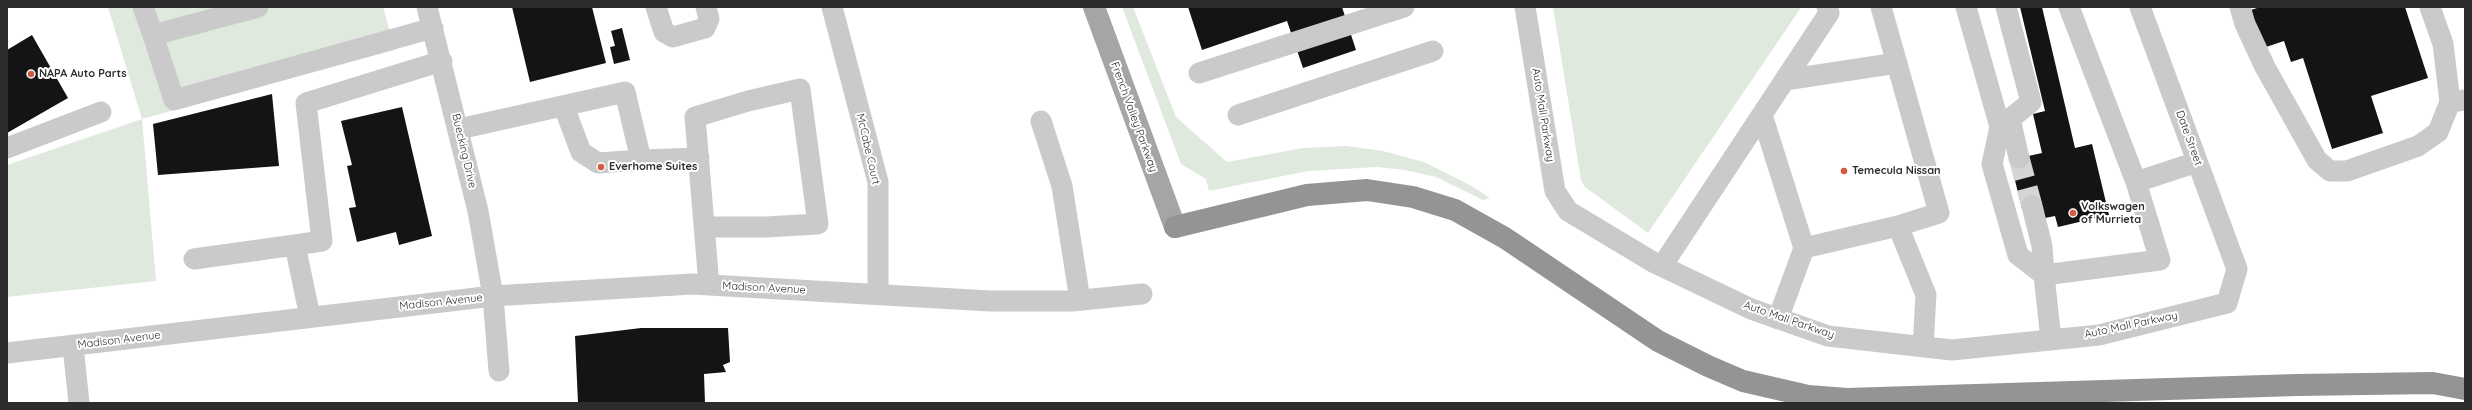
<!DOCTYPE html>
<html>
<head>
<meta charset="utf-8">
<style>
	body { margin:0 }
	#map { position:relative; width:2472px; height:410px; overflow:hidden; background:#fff; font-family:Quicksand,sans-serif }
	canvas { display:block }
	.frame { position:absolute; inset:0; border:8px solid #2d2d2d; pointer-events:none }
</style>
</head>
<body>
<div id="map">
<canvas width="2472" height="410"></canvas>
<div class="frame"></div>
</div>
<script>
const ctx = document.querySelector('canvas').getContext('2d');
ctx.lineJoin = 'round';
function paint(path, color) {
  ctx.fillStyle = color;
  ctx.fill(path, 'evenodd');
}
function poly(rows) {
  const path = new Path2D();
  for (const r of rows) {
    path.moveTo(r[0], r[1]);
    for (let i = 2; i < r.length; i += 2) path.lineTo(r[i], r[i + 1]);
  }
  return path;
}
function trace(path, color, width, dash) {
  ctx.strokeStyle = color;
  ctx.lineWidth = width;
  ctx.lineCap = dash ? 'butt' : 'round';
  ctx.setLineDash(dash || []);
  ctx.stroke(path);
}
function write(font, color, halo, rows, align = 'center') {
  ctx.font = font + ' Quicksand,sans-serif';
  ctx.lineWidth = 4;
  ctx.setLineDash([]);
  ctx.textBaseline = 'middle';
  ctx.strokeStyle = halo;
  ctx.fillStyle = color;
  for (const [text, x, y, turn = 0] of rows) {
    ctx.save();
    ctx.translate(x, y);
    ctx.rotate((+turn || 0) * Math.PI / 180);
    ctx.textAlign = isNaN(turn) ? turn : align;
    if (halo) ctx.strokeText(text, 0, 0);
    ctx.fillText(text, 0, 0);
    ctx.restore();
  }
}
const green = poly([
	[108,7,383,7,395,50,142,119,156,281,7,297,7,165,142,119],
	[1122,7,1133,7,1176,117,1227,162,1303,148,1346,146,1383,151,1424,162,1470,185,1490,198,1483,200,1436,177,1405,170,1377,167,1308,171,1209,191,1206,179,1181,164],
	[1553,7,1799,7,1800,9,1648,233,1585,187,1581,180]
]);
const building = poly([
	[512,7,592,7,606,63,530,82],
	[1188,7,1342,7,1356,50,1303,68,1287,21,1202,50],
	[2020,7,2042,7,2075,148,2092,144,2109,215,2058,227,2055,216,2045,218,2042,204,2022,209,2010,160,2042,153,2033,114,2045,111],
	[2260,7,2405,7,2428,78,2371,96,2383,133,2332,149,2303,58,2291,62,2284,41,2263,48,2251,10],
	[622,28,630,60,614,64,610,47,615,46,611,31],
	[32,35,68,98,7,133,7,50],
	[272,94,279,166,158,175,153,124],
	[402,107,432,236,399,245,396,232,357,242,349,208,356,207,347,166,352,165,341,121],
	[641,328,728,328,730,362,723,365,726,372,704,374,705,403,578,403,575,336]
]);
const minorTunnel = poly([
	[2019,158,2032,206]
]);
const minor = poly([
	[143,7,153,35,258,7],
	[427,7,478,211,493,296,499,371],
	[656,7,664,32,673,37,705,28,709,19,706,7],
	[832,7,878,182,878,294],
	[1525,7,1555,191,1568,211,1653,262,1751,309,1828,336,1952,350,2099,335,2227,303,2237,269,2140,7],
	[1966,7,2000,127,1992,164,2018,255,2044,275],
	[2069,7,2136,182],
	[2240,7,2245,24,2265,67,2317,160,2330,171,2347,171,2418,146,2438,132,2450,102],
	[2430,7,2443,44,2450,102,2465,100],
	[153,35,174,100,433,28],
	[1199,73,1404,7],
	[1785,80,1897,63],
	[564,107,581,152,598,163,641,160],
	[1238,115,1433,51],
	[1762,115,1804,248],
	[2010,119,2019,158],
	[1041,121,1062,186,1080,300],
	[2000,127,2031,102,2006,7],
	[459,129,625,92,641,160,699,158],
	[7,148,101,112],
	[2032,206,2042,246,2044,275],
	[1898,226,1926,295,1923,347],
	[706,227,766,227,818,224,800,89,748,101,695,117,709,285],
	[194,259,295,245],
	[1662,266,1829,13,1827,7],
	[310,317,295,245,322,241,306,103,442,61],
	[1778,319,1804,248,1898,226,1939,213,1881,7],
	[2051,340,2044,275,2160,260,2136,182,2197,162],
	[73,346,79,403],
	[7,353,493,296,692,284,990,301,1072,301,1142,294]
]);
const major = poly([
	[1094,7,1175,227]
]);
const highway = poly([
	[1175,227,1307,195,1367,190,1413,197,1455,210,1505,238,1658,341,1708,366,1743,381,1808,396,1847,399,2297,385,2433,383,2465,389]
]);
const markers = [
	[31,74,4,"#d05c44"],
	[601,167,4,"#d05c44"],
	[1844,171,4,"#d05c44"],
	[2073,213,4,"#d05c44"]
];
const poiNames = [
	["NAPA Auto Parts",39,74],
	["Everhome Suites",609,167],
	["Temecula Nissan",1852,171],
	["Volkswagen",2081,207],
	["of Murrieta",2081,220]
];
const streetNames = [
	["Auto Mall Parkway",1543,115,81],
	["French Valley Parkway",1134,117,70],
	["Date Street",2189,138,70],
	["McCabe Court",868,149,77],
	["Buecking Drive",464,151,77],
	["Madison Avenue",764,288,3],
	["Madison Avenue",441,302,-6],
	["Auto Mall Parkway",1789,320,19],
	["Auto Mall Parkway",2131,325,-12],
	["Madison Avenue",119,340,-7]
];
paint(green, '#e0e9dd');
paint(building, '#141414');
trace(minorTunnel, '#d5d5d5', 21, [21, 10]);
trace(minor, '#cacaca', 21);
trace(major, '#a5a5a5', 22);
trace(highway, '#949494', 22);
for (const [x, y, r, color] of markers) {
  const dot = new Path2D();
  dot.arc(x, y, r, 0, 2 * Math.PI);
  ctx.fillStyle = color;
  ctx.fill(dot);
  trace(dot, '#fff', 1.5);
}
write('bold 11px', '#2d2d2d', '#fff', poiNames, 'left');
write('11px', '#2d2d2d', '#fff', streetNames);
</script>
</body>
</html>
